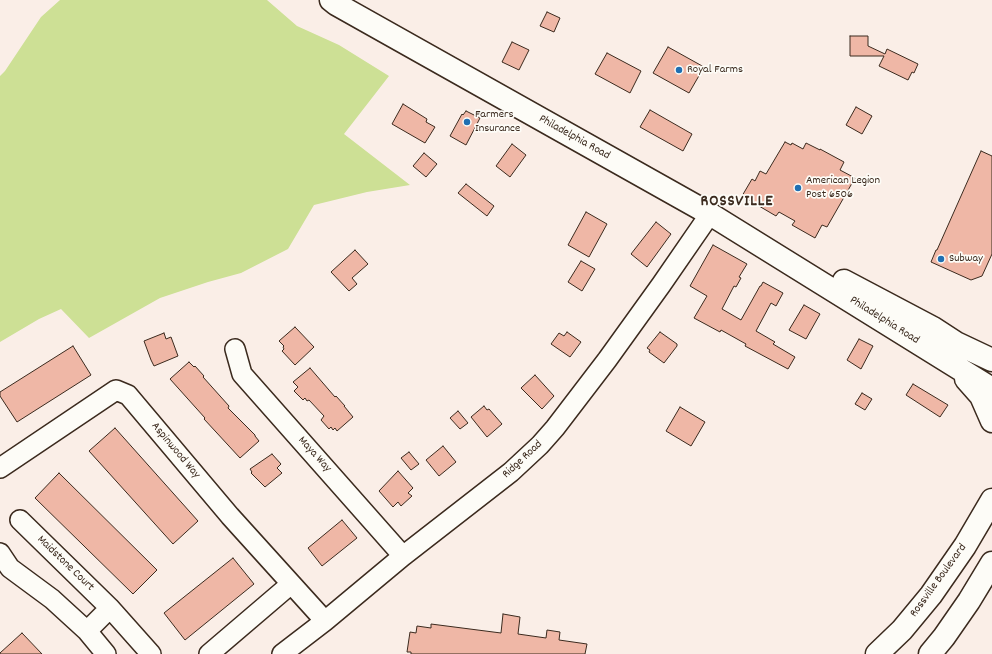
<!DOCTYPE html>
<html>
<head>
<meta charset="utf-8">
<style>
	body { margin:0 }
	canvas { display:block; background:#faeee7 }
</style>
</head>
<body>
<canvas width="992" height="654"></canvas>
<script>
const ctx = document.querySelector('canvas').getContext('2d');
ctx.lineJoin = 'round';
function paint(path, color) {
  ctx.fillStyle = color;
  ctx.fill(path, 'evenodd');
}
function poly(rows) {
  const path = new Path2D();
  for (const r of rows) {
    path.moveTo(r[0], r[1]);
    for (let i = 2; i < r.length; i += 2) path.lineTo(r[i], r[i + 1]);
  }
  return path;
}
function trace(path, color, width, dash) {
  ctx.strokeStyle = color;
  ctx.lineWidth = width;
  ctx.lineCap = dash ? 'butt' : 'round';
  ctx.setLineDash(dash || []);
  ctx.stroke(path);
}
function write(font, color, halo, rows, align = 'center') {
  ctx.font = font + ' Dekko,sans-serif';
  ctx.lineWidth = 3.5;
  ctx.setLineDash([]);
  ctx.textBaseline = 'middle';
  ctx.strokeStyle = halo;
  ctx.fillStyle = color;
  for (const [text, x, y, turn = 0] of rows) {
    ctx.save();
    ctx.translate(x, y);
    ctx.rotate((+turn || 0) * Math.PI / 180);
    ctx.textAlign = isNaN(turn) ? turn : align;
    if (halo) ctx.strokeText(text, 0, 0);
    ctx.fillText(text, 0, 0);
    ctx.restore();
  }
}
const green = poly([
	[60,0,267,0,297,26,339,45,389,76,344,134,410,185,367,192,314,205,288,249,241,273,208,282,160,298,89,338,61,309,39,319,0,342,0,76,5,71,41,17]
]);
const building = poly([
	[547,12,560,18,554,32,540,26,547,12],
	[850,36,868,36,868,46,885,54,887,49,918,64,914,73,912,72,908,80,879,66,884,56,850,56,850,36],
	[512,42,529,50,519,70,502,62,512,42],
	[668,47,704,67,689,93,653,73,668,47],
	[607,53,641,71,630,93,595,74,607,53],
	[403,104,427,119,426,122,435,127,425,143,392,124,403,104],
	[856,107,872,116,862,134,846,125,856,107],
	[650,110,692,134,683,151,640,127,650,110],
	[466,111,480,118,466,145,450,136,462,114,463,115,466,111],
	[785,142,791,145,792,143,803,149,806,143,820,150,820,149,844,162,840,170,855,178,827,227,822,225,815,238,792,225,795,221,779,212,776,216,742,196,752,179,755,181,760,171,766,174,785,142],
	[512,144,526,155,510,177,496,166,512,144],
	[981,151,992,156,992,254,982,276,971,280,931,262,936,250,937,250,981,151],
	[424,153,437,164,426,177,413,166,424,153],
	[466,184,494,206,487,216,458,193,466,184],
	[586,212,607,224,589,257,568,245,586,212],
	[656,222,671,234,647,267,631,254,656,222],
	[713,245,747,264,739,277,741,278,736,287,734,286,722,309,741,320,760,286,761,286,763,282,783,293,776,306,771,303,756,331,775,342,773,344,795,357,788,369,745,346,746,344,721,330,720,332,694,318,707,296,690,286,713,245],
	[355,250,368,264,352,278,357,284,349,291,331,272,355,250],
	[581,261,595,269,582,291,568,282,581,261],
	[804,305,820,314,806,339,789,330,804,305],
	[295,327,314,347,295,365,282,351,284,349,283,347,284,346,279,341,295,327],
	[567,332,581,342,570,357,551,344,559,333,564,336,567,332],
	[660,332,677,344,677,346,664,363,649,352,650,350,647,348,660,332],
	[164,333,166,339,171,337,178,356,154,366,151,360,144,341,164,333],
	[859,339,873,346,861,369,847,360,859,339],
	[73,346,91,375,17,422,0,396,0,392,73,346],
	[189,362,194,367,195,366,204,376,203,377,229,406,228,408,255,435,255,436,259,441,240,458,204,419,205,418,170,379,189,362],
	[310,368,335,397,336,396,345,406,344,406,353,417,337,431,335,428,333,430,331,427,329,429,321,420,324,416,309,400,307,401,305,398,303,400,294,391,298,387,293,382,310,368],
	[535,375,554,396,542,409,521,388,535,375],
	[913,384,948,405,940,417,906,395,913,384],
	[862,393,872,399,865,410,855,404,862,393],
	[484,406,487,410,489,409,502,424,487,437,471,417,484,406],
	[680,407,705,422,691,446,666,431,680,407],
	[458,411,468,423,460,429,450,418,458,411],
	[115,428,198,521,173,544,89,451,115,428],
	[443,446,456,462,439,476,426,460,443,446],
	[409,452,419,464,411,470,401,458,409,452],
	[272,454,281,464,277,468,282,473,265,487,251,473,252,472,250,469,272,454],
	[398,471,413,488,408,493,412,496,401,506,398,502,393,507,379,491,398,471],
	[59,473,157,570,133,594,35,498,59,473],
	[342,520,357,538,322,566,308,548,342,520],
	[233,558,254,584,185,640,164,613,233,558],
	[503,614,520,617,518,634,546,638,547,630,560,632,559,640,587,644,585,654,411,654,411,652,407,652,410,632,416,633,417,626,431,628,431,624,501,633,503,614],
	[22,633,42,654,0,654,0,653,22,633]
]);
const minor = poly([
	[235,349,242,374,403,556],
	[0,468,116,390,128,395,230,516,325,621],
	[20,520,110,608,151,654],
	[0,553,10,568,52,599,87,631,106,654],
	[87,631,110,608],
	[209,654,291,584],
	[282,654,325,621,403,556,511,472,540,445,555,428,607,360,661,285,710,214]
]);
const major = poly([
	[331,0,336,4,710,214,992,389],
	[844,281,933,328,956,343,992,360],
	[966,379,981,396,992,421],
	[877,654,902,630,931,595,965,546,992,500],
	[930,654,944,637,969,601,992,563]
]);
const markers = [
	[679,70,4,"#1f6fb2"],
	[467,122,4,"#1f6fb2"],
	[798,188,4,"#1f6fb2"],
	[941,259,4,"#1f6fb2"]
];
const poiNames = [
	["Royal Farms",687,70],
	["Farmers",475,115],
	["Insurance",475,129],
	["American Legion",806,181],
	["Post 6506",806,195],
	["Subway",949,259]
];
const streetNames = [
	["Philadelphia Road",574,138,29],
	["Philadelphia Road",884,321,32],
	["Aspinwood Way",175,451,50],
	["Maya Way",314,455,48],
	["Ridge Road",523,460,-43],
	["Maidstone Court",65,564,44],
	["Rossville Boulevard",939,581,-54]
];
const districtNames = [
	["ROSSVILLE",737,203]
];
paint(green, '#cde095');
paint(building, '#efb7a6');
trace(building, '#3b2a1e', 1);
trace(minor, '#3b2a1e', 22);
trace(major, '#3b2a1e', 25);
trace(minor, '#fdfcf7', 19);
trace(major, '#fdfcf7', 22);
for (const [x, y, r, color] of markers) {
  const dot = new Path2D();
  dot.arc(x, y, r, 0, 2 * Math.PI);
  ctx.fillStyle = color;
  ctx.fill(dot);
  trace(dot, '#fdfcf7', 1.5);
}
write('12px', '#3b2a1e', '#fdfcf7', poiNames, 'left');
write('12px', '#3b2a1e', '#fdfcf7', streetNames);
ctx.letterSpacing = '1px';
write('bold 16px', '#3b2a1e', '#fdfcf7', districtNames);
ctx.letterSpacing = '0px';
</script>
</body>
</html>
